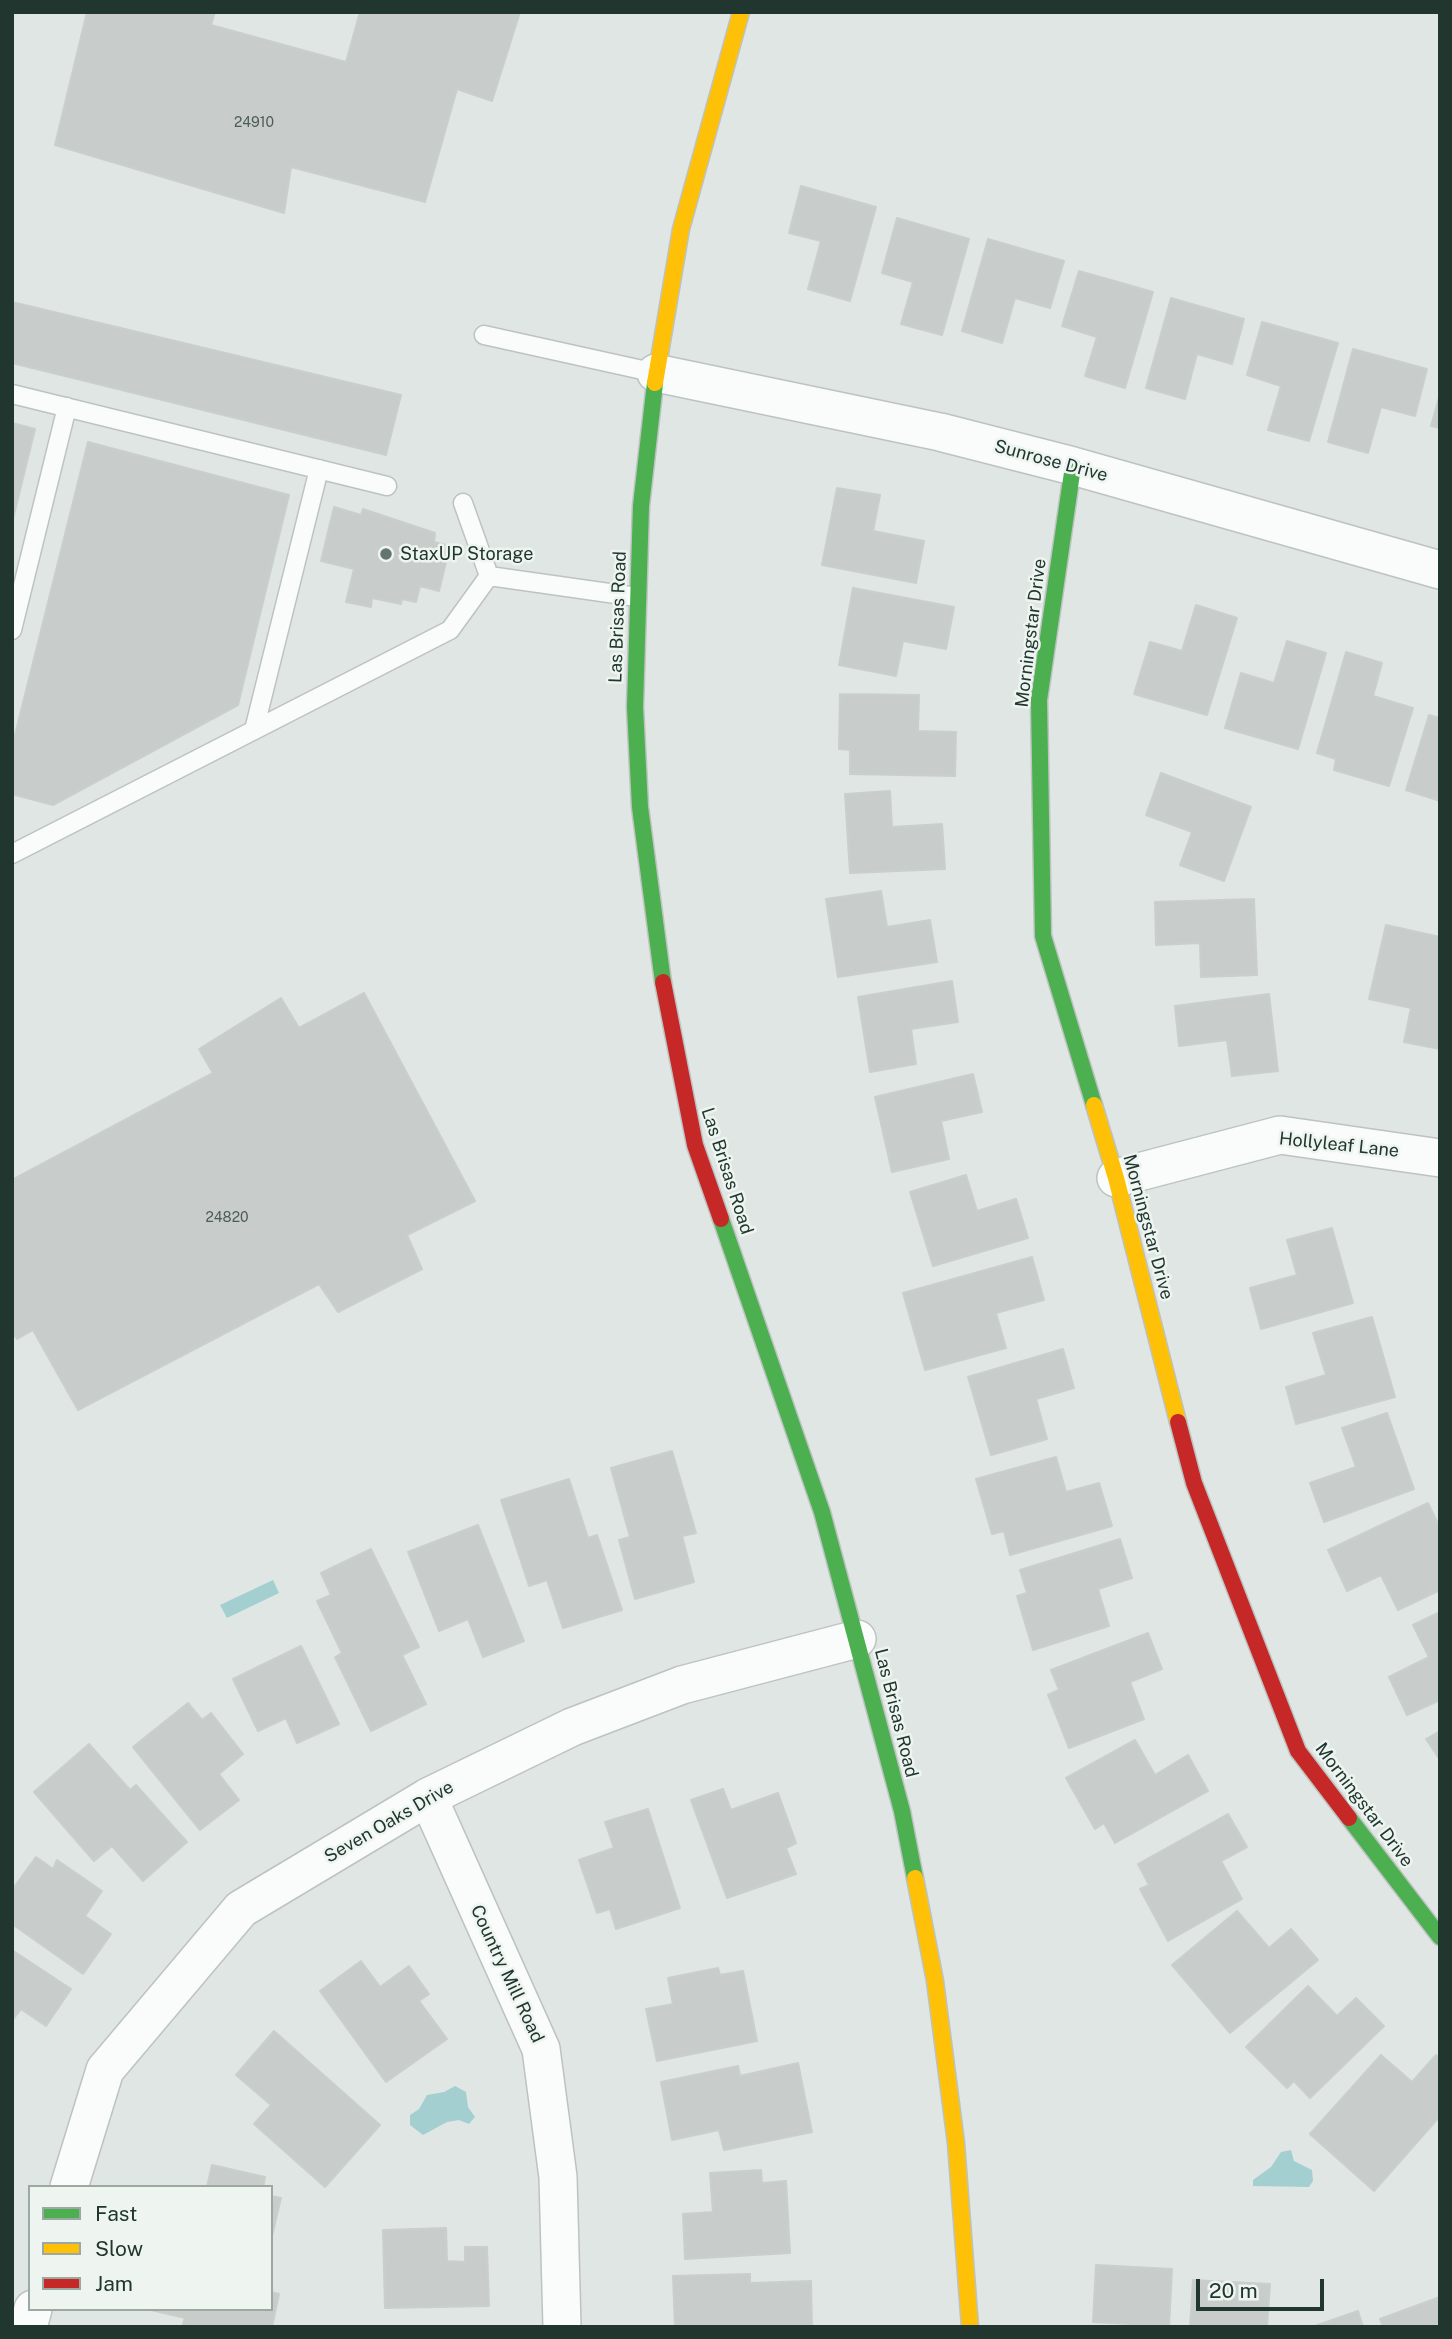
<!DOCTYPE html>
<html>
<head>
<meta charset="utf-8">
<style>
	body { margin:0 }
	#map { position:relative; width:1452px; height:2339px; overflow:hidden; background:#e0e6e3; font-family:"Public Sans",sans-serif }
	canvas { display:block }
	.frame { position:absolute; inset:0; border:14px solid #21362f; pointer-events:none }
	.legend { position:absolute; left:28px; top:2185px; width:245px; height:126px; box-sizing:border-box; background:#eef5f1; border:2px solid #9ca9a3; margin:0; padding:9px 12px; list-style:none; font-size:21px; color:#21362f }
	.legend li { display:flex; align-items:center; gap:14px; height:35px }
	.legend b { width:35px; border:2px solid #9ca9a3 }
	.scale { position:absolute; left:1196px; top:2279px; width:128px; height:32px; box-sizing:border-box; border:4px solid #21362f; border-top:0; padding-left:9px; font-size:21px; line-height:24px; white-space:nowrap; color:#21362f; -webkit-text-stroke:5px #eef5f1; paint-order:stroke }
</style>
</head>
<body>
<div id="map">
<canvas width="1452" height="2339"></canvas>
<div class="frame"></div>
<ul class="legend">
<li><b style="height:9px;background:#4caf50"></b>Fast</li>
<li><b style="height:9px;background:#ffc107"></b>Slow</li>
<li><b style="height:9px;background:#c62828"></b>Jam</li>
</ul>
<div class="scale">20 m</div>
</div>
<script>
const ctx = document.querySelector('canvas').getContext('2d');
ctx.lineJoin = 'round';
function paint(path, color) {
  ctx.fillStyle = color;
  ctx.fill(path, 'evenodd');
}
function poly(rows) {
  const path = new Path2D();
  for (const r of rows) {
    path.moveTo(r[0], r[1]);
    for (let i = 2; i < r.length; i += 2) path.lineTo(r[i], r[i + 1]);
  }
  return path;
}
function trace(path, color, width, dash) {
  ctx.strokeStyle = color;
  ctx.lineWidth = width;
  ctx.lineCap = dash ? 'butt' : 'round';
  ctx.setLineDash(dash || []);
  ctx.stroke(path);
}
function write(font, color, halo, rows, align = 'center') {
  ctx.font = font + ' "Public Sans",sans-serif';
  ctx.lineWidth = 5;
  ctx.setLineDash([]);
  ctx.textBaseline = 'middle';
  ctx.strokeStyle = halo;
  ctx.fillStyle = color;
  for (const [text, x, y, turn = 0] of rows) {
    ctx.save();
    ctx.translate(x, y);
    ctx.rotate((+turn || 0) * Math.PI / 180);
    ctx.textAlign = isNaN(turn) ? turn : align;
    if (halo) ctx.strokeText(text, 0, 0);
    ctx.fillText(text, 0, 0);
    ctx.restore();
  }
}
const water = poly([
	[273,1580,279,1593,227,1618,220,1605],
	[455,2086,466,2092,468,2107,475,2117,469,2124,459,2120,447,2122,423,2135,410,2125,410,2115,419,2109,427,2095,444,2092],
	[1291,2150,1294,2161,1312,2170,1313,2181,1309,2187,1253,2186,1253,2180,1271,2167,1281,2152]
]);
const building = poly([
	[87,12,215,12,211,25,346,62,360,12,520,12,492,101,457,89,425,202,291,167,284,213,55,145,87,12],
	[801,186,876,207,850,301,808,289,821,241,789,233,801,186],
	[897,218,969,239,942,335,901,324,913,282,882,273,897,218],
	[988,239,1064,261,1050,308,1015,298,1002,343,962,331,988,239],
	[1079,271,1153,292,1125,388,1085,376,1097,337,1062,326,1079,271],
	[1171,298,1244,319,1232,364,1197,354,1185,399,1146,388,1171,298],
	[12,302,401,395,386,455,12,363,12,302],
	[1262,322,1338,343,1309,441,1268,430,1281,386,1247,375,1262,322],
	[1353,349,1427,369,1415,416,1381,407,1368,453,1328,442,1353,349],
	[1440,394,1440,428,1431,426,1440,394],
	[12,423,35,429,12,523,12,423],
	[88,442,289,495,238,705,53,805,12,794,12,747,88,442],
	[837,488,880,495,873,531,924,541,916,583,822,565,837,488],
	[334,507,361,515,363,509,435,533,434,542,450,546,439,591,420,586,416,602,402,599,401,604,372,598,371,607,346,602,354,569,321,561,334,507],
	[853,588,954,607,946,649,903,641,896,676,839,665,853,588],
	[1196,605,1237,618,1207,715,1134,694,1150,642,1182,651,1196,605],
	[1287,641,1326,653,1298,749,1225,728,1241,673,1274,683,1287,641],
	[1346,652,1382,663,1373,696,1413,708,1389,786,1334,770,1336,759,1317,753,1346,652],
	[840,694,919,695,918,731,956,732,955,776,850,774,850,750,839,749,840,694],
	[1429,715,1440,718,1440,801,1406,790,1429,715],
	[1161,773,1251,807,1224,881,1180,865,1192,832,1146,815,1161,773],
	[890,791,892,827,942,824,945,869,850,873,845,794,890,791],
	[881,891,887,927,930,920,937,962,838,977,826,899,881,891],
	[1254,899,1257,975,1201,977,1200,943,1156,945,1155,902,1254,899],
	[1386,925,1440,937,1440,1049,1404,1042,1411,1008,1369,999,1386,925],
	[952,981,958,1022,911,1029,916,1064,870,1072,858,997,952,981],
	[364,993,475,1201,407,1235,422,1269,338,1312,319,1284,78,1410,33,1330,17,1339,12,1332,12,1180,213,1073,199,1049,281,998,299,1028,364,993],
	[1269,994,1278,1071,1232,1076,1227,1040,1179,1046,1175,1006,1269,994],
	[973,1074,982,1112,941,1121,949,1159,892,1172,875,1097,973,1074],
	[966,1175,977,1211,1016,1199,1028,1238,933,1266,910,1192,966,1175],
	[1332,1228,1353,1303,1261,1329,1250,1288,1297,1275,1287,1240,1332,1228],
	[1032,1257,1044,1300,996,1313,1006,1348,925,1370,903,1293,1032,1257],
	[1372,1317,1395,1397,1296,1424,1286,1387,1326,1375,1313,1333,1372,1317],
	[1063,1349,1074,1388,1036,1399,1047,1439,991,1455,968,1377,1063,1349],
	[1387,1413,1414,1489,1324,1522,1310,1483,1356,1467,1342,1428,1387,1413],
	[672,1451,696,1533,682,1536,694,1582,635,1599,619,1540,630,1537,611,1468,672,1451],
	[1056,1457,1066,1492,1099,1483,1112,1526,1010,1555,1004,1531,992,1534,976,1479,1056,1457],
	[569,1479,588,1538,597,1535,622,1610,563,1628,547,1580,529,1586,501,1500,569,1479],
	[1428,1503,1440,1528,1440,1590,1398,1610,1381,1575,1347,1591,1328,1550,1428,1503],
	[478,1525,524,1641,483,1657,468,1619,439,1631,408,1552,478,1525],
	[1120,1539,1132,1578,1098,1589,1109,1626,1033,1650,1017,1596,1027,1593,1020,1570,1120,1539],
	[371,1549,419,1647,402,1655,426,1704,371,1731,335,1657,342,1653,317,1601,331,1595,321,1573,371,1549],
	[1440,1612,1440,1700,1407,1715,1389,1677,1429,1657,1413,1625,1440,1612],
	[1148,1633,1162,1669,1130,1682,1144,1719,1069,1748,1048,1695,1059,1690,1051,1670,1148,1633],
	[301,1646,339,1724,297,1743,286,1718,258,1731,233,1679,301,1646],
	[188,1703,202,1720,211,1713,243,1754,219,1774,239,1800,200,1830,133,1747,188,1703],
	[1440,1731,1440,1760,1426,1739,1440,1731],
	[1135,1740,1155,1775,1188,1755,1208,1791,1115,1843,1104,1823,1095,1829,1066,1778,1135,1740],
	[89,1744,130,1790,136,1785,187,1842,143,1881,112,1846,94,1861,34,1792,89,1744],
	[723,1789,731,1810,778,1793,796,1843,786,1848,796,1874,727,1898,691,1800,723,1789],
	[648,1809,680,1908,616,1929,610,1909,597,1913,579,1860,614,1848,605,1822,648,1809],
	[1228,1814,1247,1847,1221,1861,1242,1899,1168,1941,1140,1889,1149,1885,1138,1864,1228,1814],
	[36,1857,53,1869,57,1860,102,1891,85,1916,111,1934,83,1974,12,1924,12,1890,36,1857],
	[1237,1911,1269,1948,1291,1929,1318,1960,1230,2033,1172,1965,1237,1911],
	[12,1950,71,1989,46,2026,21,2009,12,2021,12,1950],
	[361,1961,380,1987,409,1966,429,1994,419,2001,447,2039,386,2082,320,1991,361,1961],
	[718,1968,720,1975,743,1971,757,2041,657,2061,646,2009,673,2004,668,1978,718,1968],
	[1308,1986,1337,2016,1356,1998,1384,2026,1310,2098,1294,2081,1287,2088,1246,2047,1308,1986],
	[274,2031,380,2125,325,2187,254,2124,271,2105,236,2075,274,2031],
	[1381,2055,1412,2082,1436,2055,1440,2059,1440,2116,1374,2191,1310,2134,1381,2055],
	[798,2063,812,2132,724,2150,719,2130,672,2140,661,2082,738,2066,740,2076,798,2063],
	[212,2165,265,2177,263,2187,207,2187,212,2165],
	[761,2170,762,2183,786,2181,790,2253,685,2259,683,2214,713,2212,710,2173,761,2170],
	[271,2196,281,2198,271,2240,271,2196],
	[446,2228,447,2261,465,2262,465,2247,487,2247,489,2306,385,2308,383,2230,446,2228],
	[1096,2265,1172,2269,1169,2327,1129,2327,1129,2324,1093,2322,1096,2265],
	[750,2274,750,2283,811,2281,812,2327,675,2327,673,2276,750,2274],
	[1193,2280,1270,2284,1267,2327,1190,2327,1193,2280],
	[271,2292,279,2294,272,2327,182,2327,185,2318,147,2309,271,2309,271,2292],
	[1440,2297,1440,2327,1383,2327,1380,2319,1440,2297],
	[1358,2311,1363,2327,1312,2327,1358,2311]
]);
const lane = poly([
	[484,335,656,373],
	[12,394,387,486],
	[463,503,489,576],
	[12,630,67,407],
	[254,730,319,469],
	[12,854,450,630,489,576,637,597]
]);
const street = poly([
	[656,373,940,432,1073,466,1440,570],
	[1116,1178,1280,1135,1440,1158],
	[428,1797,541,2049,558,2177,562,2327],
	[69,2187,105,2070,241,1909,428,1797,572,1727,682,1685,857,1639],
	[28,2327,33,2309]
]);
const fast = poly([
	[655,383,641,506,635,707,640,807,663,982],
	[1073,466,1039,700,1043,936,1094,1105],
	[721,1219,822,1512,902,1811,915,1878],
	[1349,1818,1440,1937]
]);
const slow = poly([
	[655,383,681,229,741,12],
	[1094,1105,1116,1178,1178,1422],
	[915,1878,935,1981,956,2143,970,2327]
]);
const jam = poly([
	[663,982,695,1145,721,1219],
	[1178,1422,1194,1483,1298,1751,1349,1818]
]);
const markers = [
	[386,554,7,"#64746e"]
];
const numberNames = [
	["24910",254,123],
	["24820",227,1218]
];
const streetNames = [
	["Sunrose Drive",1051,461,15],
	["Las Brisas Road",618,617,-88],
	["Morningstar Drive",1031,633,-83],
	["Hollyleaf Lane",1339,1145,6],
	["Las Brisas Road",727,1171,72],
	["Morningstar Drive",1148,1227,75],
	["Las Brisas Road",896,1713,76],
	["Morningstar Drive",1364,1805,53],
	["Seven Oaks Drive",389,1822,-30],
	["Country Mill Road",507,1974,65]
];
const poiNames = [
	["StaxUP Storage",400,554]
];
paint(water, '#a4cfd1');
paint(building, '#c8cdcb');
trace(building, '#c9cfcc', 2);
trace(lane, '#bdc3c0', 21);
trace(street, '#bdc3c0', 40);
trace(fast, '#bdc3c0', 19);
trace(slow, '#bdc3c0', 19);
trace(jam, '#bdc3c0', 19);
trace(lane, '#fafbfb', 18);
trace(street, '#fafbfb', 37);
trace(fast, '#4caf50', 16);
trace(slow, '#ffc107', 16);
trace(jam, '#c62828', 16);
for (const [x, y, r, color] of markers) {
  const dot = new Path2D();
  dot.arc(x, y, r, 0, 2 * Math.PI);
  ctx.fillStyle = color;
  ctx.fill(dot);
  trace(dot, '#eef5f1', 2.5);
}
write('14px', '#4c5c57', null, numberNames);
write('18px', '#21362f', '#eef5f1', streetNames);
write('18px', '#21362f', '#eef5f1', poiNames, 'left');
</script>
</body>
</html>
